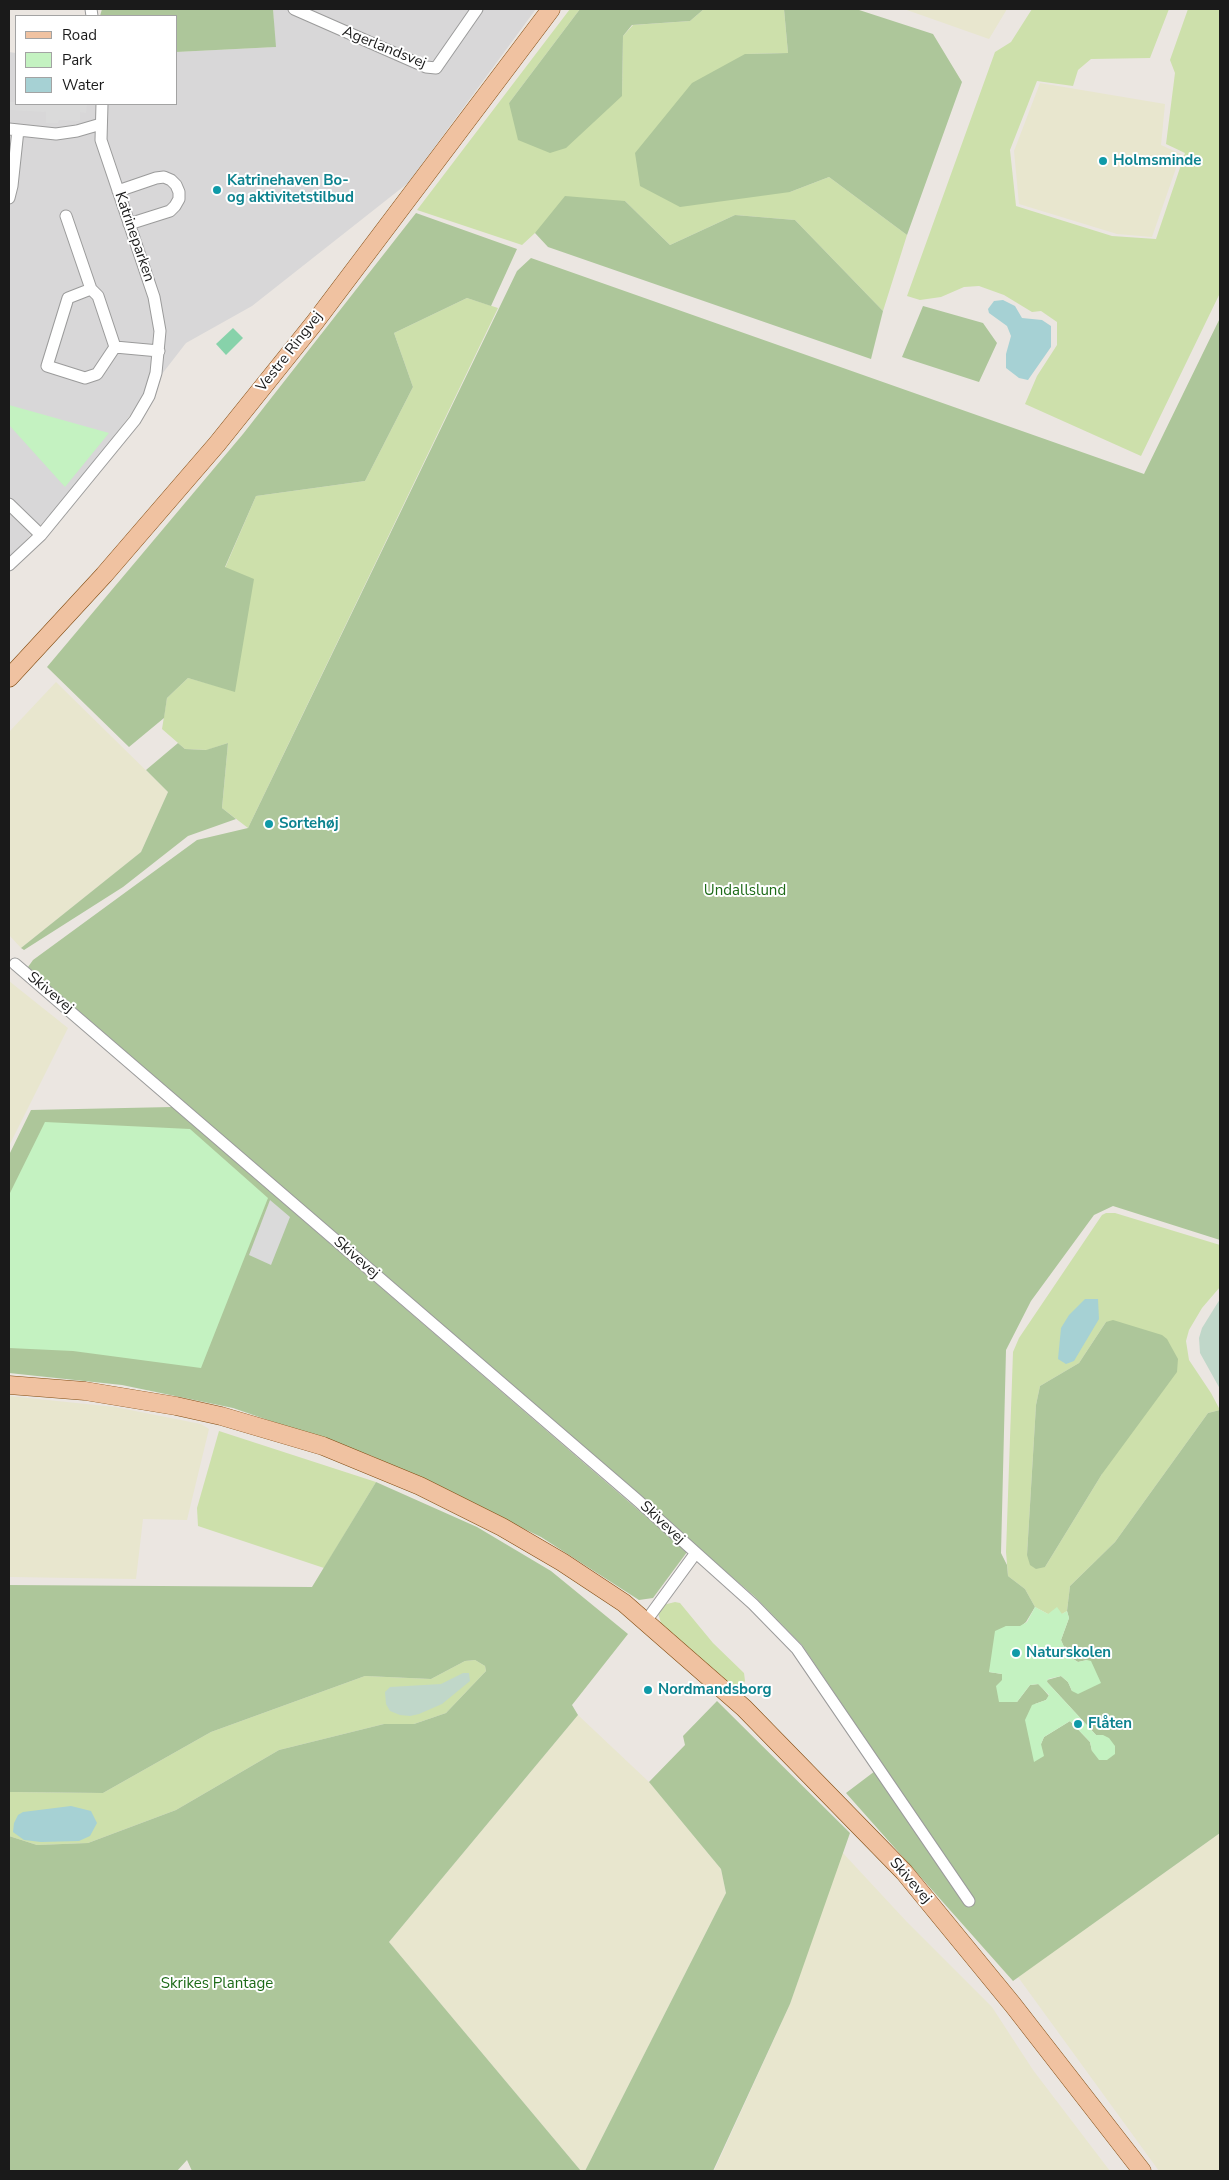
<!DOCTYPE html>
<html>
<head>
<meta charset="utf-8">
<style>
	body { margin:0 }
	#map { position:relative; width:1229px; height:2180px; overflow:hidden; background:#ebe6e1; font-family:"Nunito Sans",sans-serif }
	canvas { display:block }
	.frame { position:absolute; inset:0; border:10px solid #1a1a1a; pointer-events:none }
	.legend { position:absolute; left:15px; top:15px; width:162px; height:90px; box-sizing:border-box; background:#fff; border:1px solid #a3a3a3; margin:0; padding:6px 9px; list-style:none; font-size:15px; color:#1a1a1a }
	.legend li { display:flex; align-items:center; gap:10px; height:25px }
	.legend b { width:25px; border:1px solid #a3a3a3 }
</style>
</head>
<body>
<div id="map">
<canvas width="1229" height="2180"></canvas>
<div class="frame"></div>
<ul class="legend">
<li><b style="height:6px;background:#f0c2a1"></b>Road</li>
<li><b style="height:14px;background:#c4f2c1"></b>Park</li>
<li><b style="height:14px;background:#a6d1d4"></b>Water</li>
</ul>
</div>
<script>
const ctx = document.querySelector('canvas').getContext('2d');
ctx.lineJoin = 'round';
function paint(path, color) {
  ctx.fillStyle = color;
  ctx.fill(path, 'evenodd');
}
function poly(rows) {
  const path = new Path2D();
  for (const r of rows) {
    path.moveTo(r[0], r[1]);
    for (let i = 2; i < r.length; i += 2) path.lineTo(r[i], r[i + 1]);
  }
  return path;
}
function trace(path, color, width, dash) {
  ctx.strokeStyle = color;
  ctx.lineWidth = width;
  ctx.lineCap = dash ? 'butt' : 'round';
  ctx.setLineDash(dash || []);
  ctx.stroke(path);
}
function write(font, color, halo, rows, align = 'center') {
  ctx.font = font + ' "Nunito Sans",sans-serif';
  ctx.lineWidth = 4;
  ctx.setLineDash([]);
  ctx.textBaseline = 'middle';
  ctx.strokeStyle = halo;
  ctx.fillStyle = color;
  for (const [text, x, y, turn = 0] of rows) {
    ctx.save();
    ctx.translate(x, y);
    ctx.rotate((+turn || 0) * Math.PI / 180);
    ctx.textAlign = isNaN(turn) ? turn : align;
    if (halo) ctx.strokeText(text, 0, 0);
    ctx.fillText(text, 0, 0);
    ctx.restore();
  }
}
const residential = poly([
	[273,9,536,9,408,183,252,306,186,343,66,498,9,558,9,52,16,53,16,104,176,104,176,52,275,47]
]);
const farmland = poly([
	[904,9,1007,9,989,39],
	[1040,83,1165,104,1161,145,1181,154,1152,237,1117,234,1019,204,1014,151],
	[56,682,168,792,141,852,21,948,9,935,9,732],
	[9,981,68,1028,9,1146],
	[9,1396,115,1407,201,1424,209,1429,187,1520,143,1519,136,1579,9,1577],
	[578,1715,649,1782,721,1869,726,1893,585,2171,581,2171,389,1942],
	[1220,1833,1220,2171,1159,2171,1018,1977],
	[842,1852,907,1922,992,2007,1033,2070,1110,2171,714,2171,790,2004]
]);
const grass = poly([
	[570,9,580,9,509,103,622,96,623,36,633,25,690,21,704,9,784,9,788,53,745,54,790,192,829,177,907,235,883,311,795,220,735,215,670,245,625,201,535,233,522,245,417,210],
	[1032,9,1169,9,1150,58,1091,59,1078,70,1073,86,1037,81,1010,150,1016,206,1112,236,1156,239,1185,153,1166,144,1175,73,1170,60,1188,9,1220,9,1220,293,1141,456,1025,404,1037,376,1057,345,1057,322,1041,311,1032,312,1004,295,979,286,964,287,941,297,920,300,907,296,995,52,1011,42],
	[467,298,498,308,248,828,222,808,228,743,207,750,185,749,162,729,167,698,188,678,235,691,225,568,256,496,365,481,413,387,394,333],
	[1106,1213,1115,1213,1220,1245,1220,1287,1202,1308,1189,1330,1186,1341,1189,1360,1211,1393,1220,1410,1208,1413,1115,1542,1070,1586,1067,1611,1062,1614,1048,1614,1035,1607,1025,1589,1008,1576,1006,1552,1013,1352,1019,1338,1102,1215],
	[1106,1322,1102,1474,1045,1567,1027,1555,1036,1405,1040,1386,1079,1363],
	[219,1431,376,1482,324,1568,198,1526,197,1508],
	[675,1602,680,1603,713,1643,744,1673,745,1681,739,1691,661,1623,658,1613,663,1605],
	[475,1660,485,1666,486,1671,446,1713,414,1724,384,1724,279,1750,176,1810,88,1843,37,1845,9,1836,9,1792,103,1793,211,1732,365,1676,431,1679,465,1661]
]);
const forest = poly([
	[102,9,273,9,276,47,176,52,176,16,100,16],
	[580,9,704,9,690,21,632,25,623,36,622,96,566,148,550,153,518,140,509,103],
	[784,9,856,9,933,34,962,82,907,235,829,177,790,192,680,207,640,186,635,153,692,83,745,54,788,53],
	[565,196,625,201,670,245,735,215,795,220,883,311,871,359,548,247,535,233],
	[416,213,517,249,491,306,467,298,394,333,413,387,365,481,256,496,225,567,254,579,235,692,188,678,167,698,164,718,129,747,47,667,243,434],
	[531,258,1144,474,1220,318,1220,1240,1113,1206,1094,1215,1031,1301,1006,1350,1001,1553,1007,1565,1008,1576,1025,1589,1035,1607,1026,1622,1020,1627,1006,1626,989,1672,1002,1674,1002,1680,1017,1702,1030,1685,1039,1684,1049,1696,1046,1700,1035,1704,1041,1744,1044,1737,1070,1721,1090,1742,1092,1751,1103,1735,1096,1735,1047,1682,1047,1680,1061,1676,1068,1682,1072,1691,1087,1660,1078,1662,1068,1656,1061,1640,1069,1618,1067,1611,1070,1586,1115,1542,1208,1413,1220,1410,1220,1833,1013,1981,846,1793,883,1765,802,1645,754,1596,28,967,33,960,197,840,248,828,517,271],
	[923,306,983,323,997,343,979,382,902,357],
	[178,743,185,749,206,750,228,743,222,808,236,819,188,836,123,887,24,950,21,948,141,852,168,792,146,770],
	[172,1107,687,1552,653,1598,639,1600,541,1537,372,1456,233,1408,122,1385,9,1373,9,1155,31,1110],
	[1113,1320,1162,1335,1167,1339,1178,1359,1177,1372,1102,1474,1045,1567,1036,1569,1030,1565,1027,1555,1036,1405,1040,1386,1079,1363,1106,1322],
	[376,1482,477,1527,551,1571,628,1634,572,1705,578,1715,389,1942,581,2171,192,2171,187,2160,177,2171,9,2171,9,1836,37,1845,88,1843,176,1810,279,1750,384,1724,414,1724,446,1713,486,1671,485,1666,475,1660,465,1661,431,1679,365,1676,211,1732,103,1793,9,1792,9,1585,312,1587],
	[717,1701,850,1833,790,2004,713,2171,585,2171,726,1893,721,1869,649,1782,685,1745,683,1736]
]);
const wetland = poly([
	[1220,1299,1220,1389,1200,1353,1199,1338,1202,1328],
	[463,1673,469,1673,470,1681,442,1704,419,1714,410,1716,400,1715,390,1711,386,1704,385,1692,390,1687,441,1684]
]);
const park = poly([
	[9,405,109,433,65,487,9,425],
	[45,1122,190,1129,268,1198,201,1368,73,1351,9,1348,9,1195],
	[1035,1607,1048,1614,1057,1607,1062,1614,1067,1611,1069,1618,1061,1640,1068,1656,1078,1662,1087,1660,1091,1661,1101,1683,1078,1694,1072,1691,1068,1682,1061,1676,1048,1679,1047,1682,1096,1735,1103,1735,1109,1738,1115,1746,1115,1754,1107,1760,1099,1760,1092,1751,1090,1742,1070,1721,1044,1737,1041,1744,1044,1756,1034,1762,1025,1720,1032,1705,1046,1700,1049,1695,1038,1684,1030,1685,1017,1702,999,1702,996,1686,1002,1680,1002,1674,989,1672,995,1631,1006,1626,1020,1626,1027,1622]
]);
const pitch = poly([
	[233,328,243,338,226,355,216,344]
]);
const parking = poly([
	[9,102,16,102,16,104,87,104,86,113,80,112,80,121,59,120,58,123,46,123,46,112,9,110],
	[270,1200,290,1217,271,1265,249,1255]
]);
const water = poly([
	[1003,300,1015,306,1022,318,1042,320,1051,326,1051,347,1028,380,1019,378,1006,368,1006,354,1011,336,1007,326,989,313,988,309,994,301],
	[1085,1299,1098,1299,1099,1319,1074,1361,1066,1364,1058,1359,1061,1328,1069,1315],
	[71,1806,91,1811,97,1823,90,1836,79,1841,41,1842,24,1840,13,1832,14,1823,18,1815,23,1812]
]);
const street = poly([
	[91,9,92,16],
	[294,9,426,67,436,68,477,9],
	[9,129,56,134,77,131,101,124],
	[118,191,156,178,164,177,171,180,176,185,179,192,179,199,175,206,170,211,129,224],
	[9,198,12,186,18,130],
	[66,216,91,289,98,296,115,347],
	[91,289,68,298,47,366,85,378,97,374,115,347,159,351],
	[9,504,41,535],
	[9,565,41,535,135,420,149,396,156,373,160,331,154,297,101,140,102,104],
	[15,964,636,1499,753,1604,797,1649,969,1901],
	[646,1621,695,1554]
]);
const primary = poly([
	[9,678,104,575,217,444,315,322,551,9],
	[9,1385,85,1391,176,1406,221,1416,323,1446,420,1486,502,1527,562,1562,624,1603,744,1708,904,1872,1013,2005,1142,2171]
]);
const markers = [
	[1103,161,5,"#0f9aa8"],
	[217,190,5,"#0f9aa8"],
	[269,824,5,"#0f9aa8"],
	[1016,1653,5,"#0f9aa8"],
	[648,1690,5,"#0f9aa8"],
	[1078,1724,5,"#0f9aa8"]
];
const streetNames = [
	["Agerlandsvej",384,48,22],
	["Katrineparken",134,237,71],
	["Vestre Ringvej",290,352,-52],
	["Skivevej",50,993,40],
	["Skivevej",356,1258,41],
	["Skivevej",662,1523,43],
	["Skivevej",910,1881,49]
];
const cultureNames = [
	["Holmsminde",1113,161],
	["Katrinehaven Bo-",227,181],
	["og aktivitetstilbud",227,198],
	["Sortehøj",279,824],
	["Naturskolen",1026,1653],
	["Nordmandsborg",658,1690],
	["Flåten",1088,1724]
];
const parkNames = [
	["Undallslund",745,891],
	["Skrikes Plantage",217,1984]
];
paint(residential, '#d8d7d8');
paint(farmland, '#e8e6ce');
paint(grass, '#cde0ab');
paint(forest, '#adc69a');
paint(wetland, '#c0d7c9');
paint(park, '#c4f2c1');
paint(pitch, '#87d2aa');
paint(parking, '#dadada');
paint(water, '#a6d1d4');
trace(street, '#9b9b9b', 13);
trace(primary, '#814b10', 19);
trace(street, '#fff', 11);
trace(primary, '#f0c2a1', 18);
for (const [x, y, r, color] of markers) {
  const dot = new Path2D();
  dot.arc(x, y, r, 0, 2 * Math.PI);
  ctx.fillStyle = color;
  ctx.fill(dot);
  trace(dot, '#fff', 2);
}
write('15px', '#1a1a1a', '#fff', streetNames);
write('bold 15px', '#0d838f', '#fff', cultureNames, 'left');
write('15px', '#1c6a17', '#fff', parkNames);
</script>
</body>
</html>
